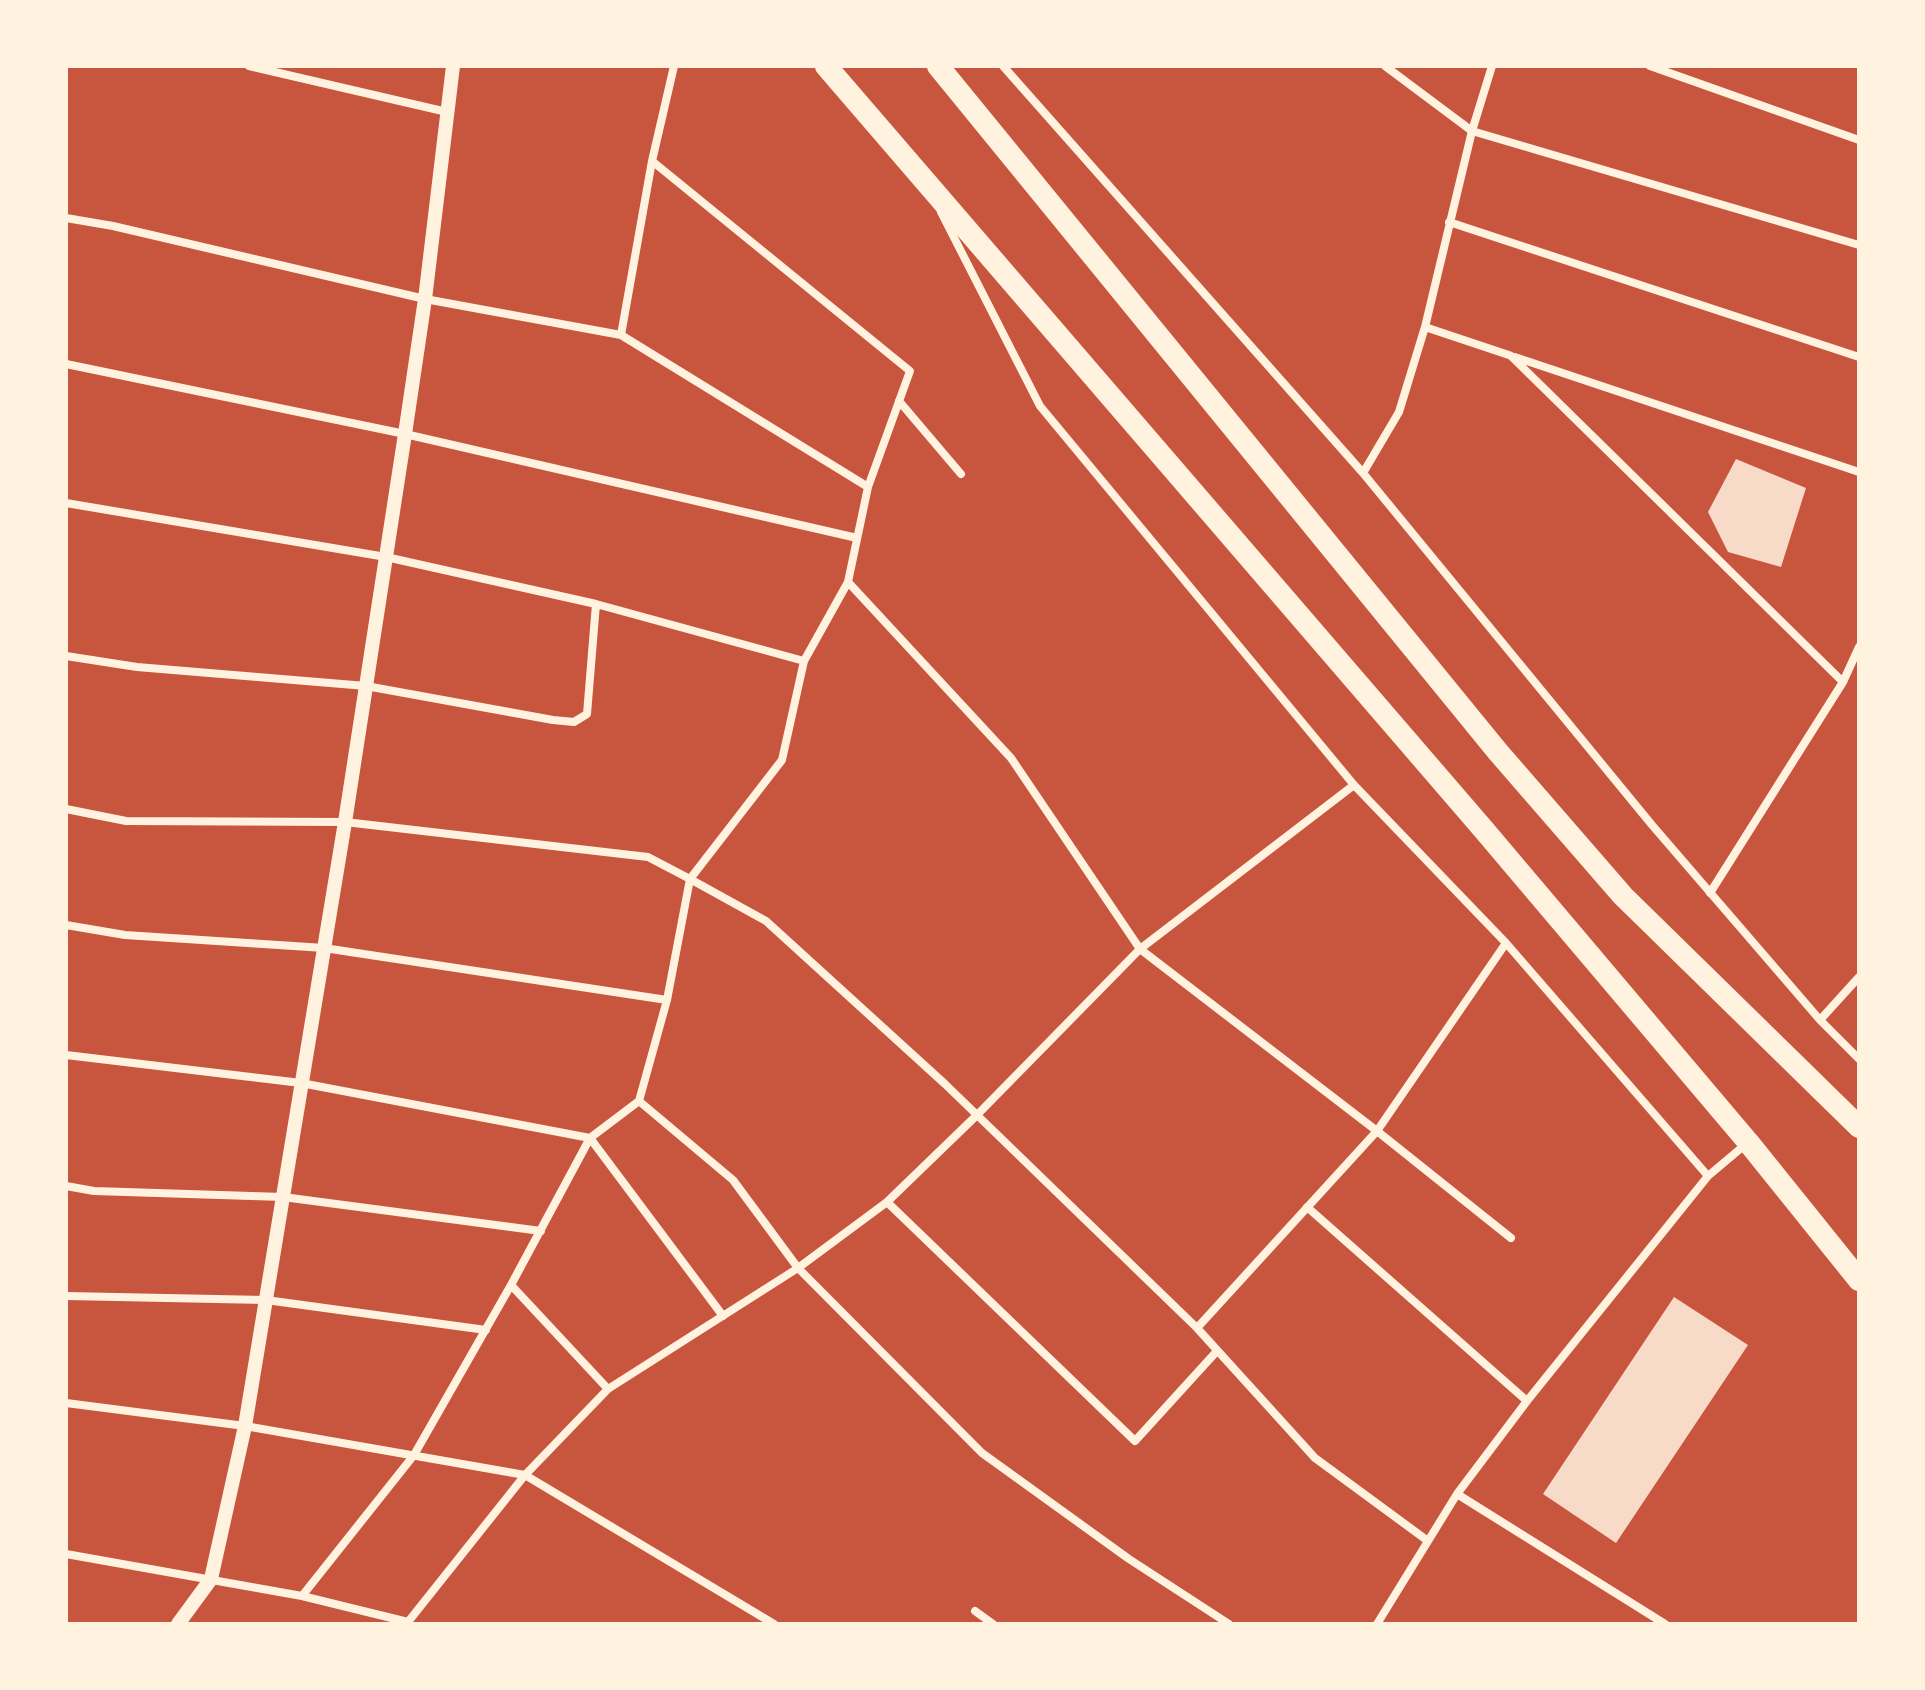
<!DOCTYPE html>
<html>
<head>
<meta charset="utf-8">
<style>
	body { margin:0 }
	#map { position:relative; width:1925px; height:1690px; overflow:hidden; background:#c8553d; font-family:"Golos Text",sans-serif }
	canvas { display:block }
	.frame { position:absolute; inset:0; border:68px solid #fff3e0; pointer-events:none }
</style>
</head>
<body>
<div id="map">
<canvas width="1925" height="1690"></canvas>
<div class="frame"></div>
</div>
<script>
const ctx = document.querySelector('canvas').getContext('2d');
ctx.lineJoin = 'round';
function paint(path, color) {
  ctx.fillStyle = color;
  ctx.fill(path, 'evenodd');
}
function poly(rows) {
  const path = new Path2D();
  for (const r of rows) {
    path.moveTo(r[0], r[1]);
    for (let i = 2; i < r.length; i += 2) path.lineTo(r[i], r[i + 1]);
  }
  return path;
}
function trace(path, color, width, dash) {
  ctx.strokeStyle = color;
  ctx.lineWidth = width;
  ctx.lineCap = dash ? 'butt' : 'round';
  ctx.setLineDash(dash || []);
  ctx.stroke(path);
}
const building = poly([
	[1736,459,1806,488,1781,567,1728,552,1708,512],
	[1674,1297,1748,1345,1616,1543,1543,1494]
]);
const minor = poly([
	[249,66,447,112],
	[1003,66,1363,473,1652,825,1820,1020,1859,1059],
	[1385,66,1472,131,1859,245],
	[1650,66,1859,140],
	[652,161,674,66],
	[941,212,1040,406,1354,785,1506,943,1708,1176],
	[66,218,113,226,425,299,621,335],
	[1449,222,1859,357],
	[1425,327,1859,472],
	[1511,356,1843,682],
	[66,364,405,434,857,538],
	[899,401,961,474],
	[1363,473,1399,412,1425,327,1472,131,1492,66],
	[868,487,621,335,652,161,910,371,868,487,848,582,1011,758,1140,949,1377,1131,1511,1238],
	[66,503,386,557,596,604,804,661],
	[66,656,137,667,366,686,553,720,574,722,587,714,596,604],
	[66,809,126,821,345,822,648,857,690,879,766,921,945,1084,1197,1328,1315,1458,1428,1541],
	[1710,893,1843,682,1859,647],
	[66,925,125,935,324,948,667,1000],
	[1820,1020,1859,977],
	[66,1055,301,1083,590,1138,723,1316],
	[639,1101,733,1180,798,1268,608,1389,525,1475,774,1624],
	[66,1186,94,1191,283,1197,541,1231],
	[887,1202,1135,1441,1217,1351],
	[1307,1207,1527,1401],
	[511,1285,608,1389],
	[66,1296,266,1300,486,1330],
	[1197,1328,1377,1131,1506,943],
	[66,1403,245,1426,525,1475,408,1622,302,1596],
	[1457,1494,1665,1624],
	[66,1554,302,1596,414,1455,511,1285,590,1138,639,1101,667,1000,690,879,782,760,804,661,848,582],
	[975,1611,993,1624],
	[1229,1624,1129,1559,982,1453,798,1268,887,1202,977,1115,1140,949,1354,785],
	[1377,1624,1457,1494,1527,1401,1708,1176,1746,1144]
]);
const tertiary = poly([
	[178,1624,211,1579,245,1426,345,822,405,434,425,299,453,66]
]);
const trunk = poly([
	[826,66,1484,830,1748,1142,1859,1280],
	[938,66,1498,752,1623,896,1859,1127]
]);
paint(building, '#f7dbc8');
trace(minor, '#fff3e0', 8);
trace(tertiary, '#fff3e0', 14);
trace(trunk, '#fff3e0', 22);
</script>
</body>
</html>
